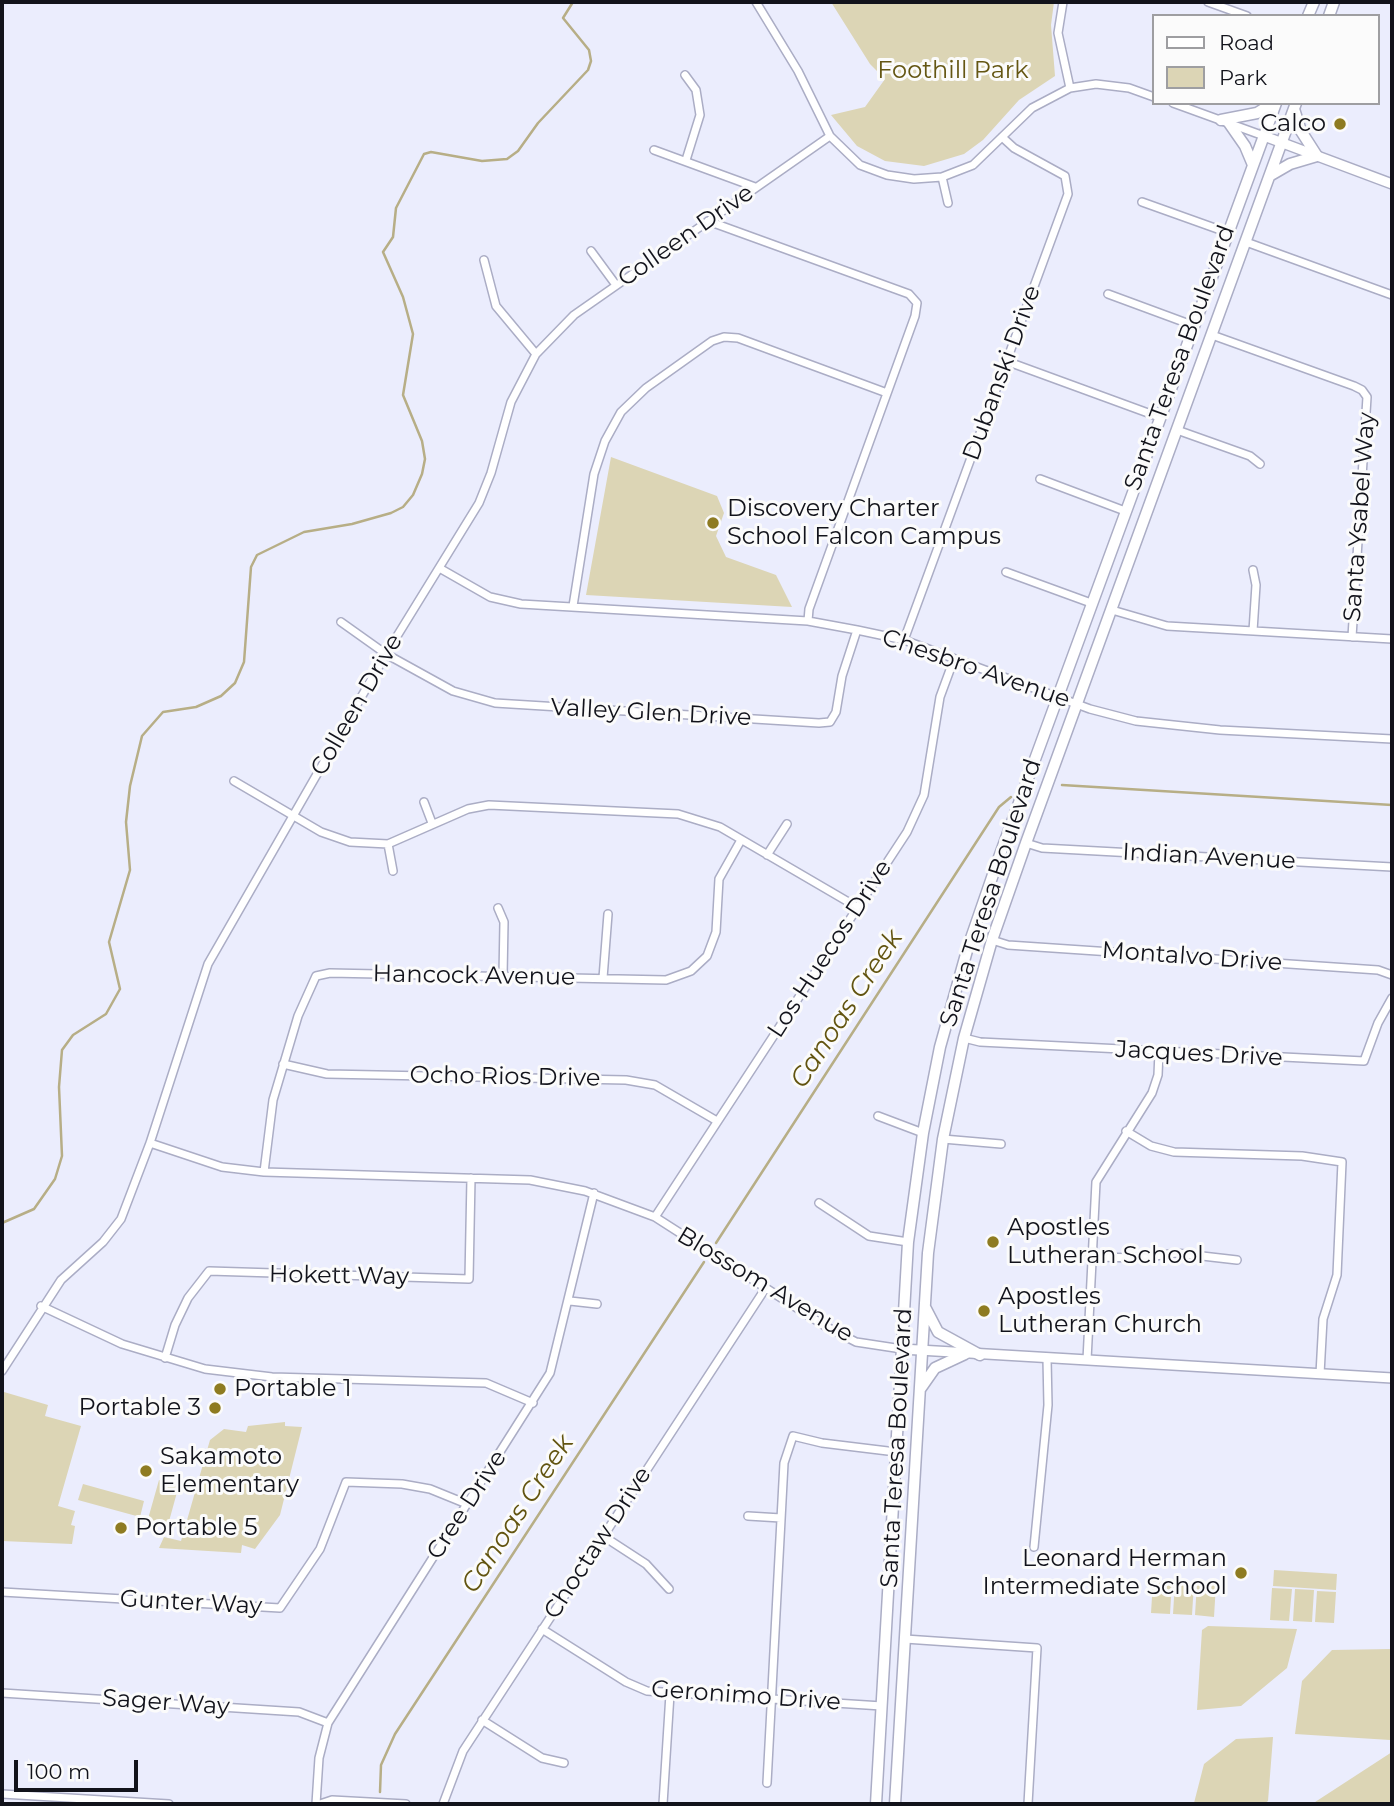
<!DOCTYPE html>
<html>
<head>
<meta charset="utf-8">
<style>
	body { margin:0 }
	#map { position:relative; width:1394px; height:1806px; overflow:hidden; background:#ebedfd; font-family:Montserrat,sans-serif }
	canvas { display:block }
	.frame { position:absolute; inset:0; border:4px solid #12131b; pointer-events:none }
	.legend { position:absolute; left:1152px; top:14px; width:228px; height:91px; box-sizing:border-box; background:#fbfbfb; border:2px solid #9e9ea1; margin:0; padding:9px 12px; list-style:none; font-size:21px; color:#12131b }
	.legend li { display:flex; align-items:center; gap:14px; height:35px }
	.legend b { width:35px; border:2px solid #9e9ea1 }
	.scale { position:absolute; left:14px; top:1760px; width:124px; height:32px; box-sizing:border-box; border:4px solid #12131b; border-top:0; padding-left:9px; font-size:21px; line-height:24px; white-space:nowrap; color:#12131b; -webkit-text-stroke:5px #fbfbfb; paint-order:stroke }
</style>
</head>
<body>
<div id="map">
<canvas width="1394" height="1806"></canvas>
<div class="frame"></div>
<ul class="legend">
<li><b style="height:9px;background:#fff"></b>Road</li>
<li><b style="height:19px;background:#dcd5b5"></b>Park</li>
</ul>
<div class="scale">100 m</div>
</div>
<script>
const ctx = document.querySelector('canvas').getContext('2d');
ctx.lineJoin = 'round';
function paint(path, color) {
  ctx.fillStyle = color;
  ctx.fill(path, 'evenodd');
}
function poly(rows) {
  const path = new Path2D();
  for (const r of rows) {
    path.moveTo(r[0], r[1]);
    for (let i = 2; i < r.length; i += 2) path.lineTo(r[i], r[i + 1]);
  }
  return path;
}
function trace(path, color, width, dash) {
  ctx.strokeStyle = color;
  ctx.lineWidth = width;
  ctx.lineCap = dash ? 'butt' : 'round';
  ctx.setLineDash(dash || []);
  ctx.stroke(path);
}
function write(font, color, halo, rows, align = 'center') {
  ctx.font = font + ' Montserrat,sans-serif';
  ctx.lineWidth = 6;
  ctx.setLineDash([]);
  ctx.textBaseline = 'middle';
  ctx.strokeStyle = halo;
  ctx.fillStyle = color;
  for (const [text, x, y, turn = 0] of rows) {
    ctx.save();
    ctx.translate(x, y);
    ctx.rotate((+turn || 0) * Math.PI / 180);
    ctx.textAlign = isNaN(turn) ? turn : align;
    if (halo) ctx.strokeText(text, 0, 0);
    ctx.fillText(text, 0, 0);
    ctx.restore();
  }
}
const green = poly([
	[831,2,1054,2,1051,25,1055,76,1019,100,983,140,964,154,924,166,885,161,857,146,831,115,865,107,885,79,870,64],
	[611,457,717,496,724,513,716,536,726,557,776,575,792,607,586,595],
	[4,1392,48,1405,45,1416,81,1426,58,1506,75,1511,71,1525,75,1526,72,1544,2,1541,2,1397],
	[285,1422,285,1426,302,1427,280,1515,255,1549,242,1545,241,1553,159,1548,164,1537,181,1541,210,1440,224,1429,246,1432,248,1426],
	[159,1480,179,1485,168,1525,148,1519],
	[83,1484,144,1501,140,1517,78,1500],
	[1274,1570,1337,1574,1336,1590,1273,1586],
	[1153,1581,1172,1582,1170,1614,1151,1613],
	[1175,1582,1194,1583,1192,1615,1173,1614],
	[1197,1583,1216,1584,1214,1617,1195,1615],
	[1272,1588,1292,1589,1289,1621,1270,1620],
	[1295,1589,1314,1590,1312,1622,1293,1621],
	[1317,1591,1336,1592,1334,1623,1315,1622],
	[1208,1626,1297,1629,1287,1668,1241,1706,1197,1710,1202,1630],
	[1392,1649,1390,1740,1295,1734,1302,1681,1332,1650],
	[1273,1737,1268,1801,1264,1804,1194,1803,1204,1764,1236,1739],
	[1392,1752,1392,1804,1312,1804]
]);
const stream = poly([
	[1062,785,1392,805],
	[2,1223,34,1209,55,1179,62,1156,59,1087,62,1050,73,1035,106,1014,120,989,109,942,130,870,126,822,130,786,142,736,163,712,196,707,221,696,235,683,244,662,251,567,257,555,304,532,352,524,391,513,403,507,413,495,422,474,425,459,422,441,403,395,413,334,403,297,383,252,393,237,396,208,424,154,431,152,482,161,507,159,518,151,538,123,588,70,591,61,589,50,563,18,573,2],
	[716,1243,999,807,1011,797],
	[380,1792,381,1765,395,1734,704,1262]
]);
const minor = poly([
	[756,2,798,71,830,136,860,165,887,175,914,179,942,177,973,165,1032,108,1070,88,1096,84,1129,88,1154,97],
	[1063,2,1058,33,1070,88],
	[1208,2,1247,16],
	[685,75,696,90,700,115,686,160],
	[1173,103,1264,136],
	[654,150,755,187],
	[942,177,948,203],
	[1142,202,1226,232],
	[708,221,909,294,917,303,915,316,809,609,808,621],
	[1246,242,1392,295],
	[591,251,616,285],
	[484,260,496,306,536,354],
	[1108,294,1192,325],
	[1212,335,1354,386,1362,390,1367,397,1352,637],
	[1006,361,1159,417],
	[1177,430,1250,456,1260,464],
	[1040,479,1125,511],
	[441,569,490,597,521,604,808,621,857,630,904,640,1090,709,1136,721,1220,730,1392,739],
	[1253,570,1256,585,1253,631],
	[1006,572,1091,603],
	[573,606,594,474,605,441,621,412,646,388,712,341,724,337,738,338,887,393],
	[1112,610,1167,626,1392,639],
	[341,622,386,654,453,691,495,703,819,723,830,722,836,712,842,676,857,630],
	[904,640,1068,194,1065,176,1014,148,1002,137],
	[234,781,321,832,350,842,388,844,468,809,489,805,678,814,720,827,857,907],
	[424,802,432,823],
	[1026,843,1042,848,1392,867],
	[388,844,393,871],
	[767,855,787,824],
	[498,908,504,922,503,976],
	[992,940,1008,945,1378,970,1392,975],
	[603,978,608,914],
	[964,1038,980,1042,1364,1061,1378,1023,1392,998],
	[283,1064,327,1074,626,1080,655,1085,717,1121],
	[878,1116,923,1133],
	[1126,1131,1151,1146,1174,1152,1302,1156,1342,1162,1337,1275,1323,1319,1320,1374],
	[943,1139,1001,1144],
	[150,1143,222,1167,264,1172,530,1180,585,1191,655,1217,825,1326,856,1342,902,1349],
	[264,1172,273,1100,298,1016,316,976,330,973,666,980,691,971,707,956,716,932,719,879,741,840],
	[819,1203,869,1236,908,1242],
	[655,1217,907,832,924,795,940,697,954,659],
	[1092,1257,1141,1258,1176,1253,1237,1260],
	[570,1301,597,1304],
	[41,1306,122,1344,205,1369,272,1377,486,1383,533,1403],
	[165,1358,175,1325,188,1298,209,1271,469,1279,471,1178],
	[1087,1360,1096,1182,1152,1093,1158,1075,1159,1052],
	[2,1371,61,1280,103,1242,121,1219,150,1143,208,964,386,654,479,503,491,473,511,402,536,354,574,315,830,136],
	[748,1516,781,1518],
	[603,1536,646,1564,669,1589],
	[1034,1547,1048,1405,1047,1359],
	[2,1592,280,1608,320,1549,346,1482,402,1484,430,1489,467,1504],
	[542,1629,626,1682,647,1691,882,1706],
	[905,1639,1037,1648,1028,1804],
	[2,1693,299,1712,328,1723],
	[482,1720,542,1758,564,1763],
	[767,1783,784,1463,793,1436,822,1443,896,1452],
	[2,1794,169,1804],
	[316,1804,319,1758,328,1723,550,1373,594,1193],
	[320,1804,332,1800,406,1804],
	[443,1804,463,1751,765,1289],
	[663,1804,670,1694]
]);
const tertiary = poly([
	[1264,136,1392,184],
	[902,1349,1392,1378]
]);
const secondary = poly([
	[1308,16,1314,2],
	[1329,16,1334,2],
	[1221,120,1257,113,1273,103],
	[1229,123,1245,146,1253,165],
	[1271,175,1290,164,1317,156,1301,131,1294,109],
	[925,1307,938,1332,980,1355],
	[921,1388,935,1368,965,1354],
	[876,1804,908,1242,923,1133,940,1047,968,947,998,860,1276,103],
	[895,1804,928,1253,943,1139,964,1038,992,940,1026,843,1296,103]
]);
const markers = [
	[1340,124,7,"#8e7b21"],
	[713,523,7,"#8e7b21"],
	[993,1242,7,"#8e7b21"],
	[984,1311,7,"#8e7b21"],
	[220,1389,7,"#8e7b21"],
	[215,1408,7,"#8e7b21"],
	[146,1471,7,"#8e7b21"],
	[121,1528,7,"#8e7b21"],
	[1241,1573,7,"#8e7b21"]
];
const parkNames = [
	["Foothill Park",953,71]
];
const poiNames = [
	["Calco",1326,124,"right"],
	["Discovery Charter",727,509],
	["School Falcon Campus",727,537],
	["Apostles",1007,1228],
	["Lutheran School",1007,1256],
	["Apostles",998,1297],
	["Lutheran Church",998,1325],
	["Portable 1",234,1389],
	["Portable 3",201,1408,"right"],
	["Sakamoto",160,1457],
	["Elementary",160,1485],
	["Portable 5",135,1528],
	["Leonard Herman",1227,1559,"right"],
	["Intermediate School",1227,1587,"right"]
];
const streetNames = [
	["Colleen Drive",686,236,-35],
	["Santa Teresa Boulevard",1180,358,-70],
	["Dubanski Drive",1002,373,-70],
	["Santa Ysabel Way",1360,517,-86],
	["Chesbro Avenue",976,669,19],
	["Colleen Drive",357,705,-60],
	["Valley Glen Drive",651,713,3],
	["Indian Avenue",1209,857,3],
	["Santa Teresa Boulevard",991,893,-72],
	["Los Huecos Drive",830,949,-57],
	["Montalvo Drive",1192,957,4],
	["Hancock Avenue",474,976,1],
	["Jacques Drive",1199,1054,3],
	["Ocho Rios Drive",505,1077,1],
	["Hokett Way",339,1276,1],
	["Blossom Avenue",765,1285,31],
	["Santa Teresa Boulevard",897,1448,-87],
	["Cree Drive",467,1505,-57],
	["Choctaw Drive",598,1543,-57],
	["Gunter Way",191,1603,3],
	["Geronimo Drive",746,1696,4],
	["Sager Way",166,1703,4]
];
const waterNames = [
	["Canoas Creek",847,1009,-57],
	["Canoas Creek",518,1514,-57]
];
paint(green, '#dcd5b5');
trace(stream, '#b7ae86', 2.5);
trace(minor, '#abadc5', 10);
trace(tertiary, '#abadc5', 12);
trace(secondary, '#abadc5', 13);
trace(minor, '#fff', 7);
trace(tertiary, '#fff', 9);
trace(secondary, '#fff', 10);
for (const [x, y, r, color] of markers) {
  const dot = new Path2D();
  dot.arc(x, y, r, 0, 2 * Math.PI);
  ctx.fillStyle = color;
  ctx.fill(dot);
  trace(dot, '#fbfbfb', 2.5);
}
write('24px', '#645613', '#fbfbfb', parkNames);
write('24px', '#12131b', '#fbfbfb', poiNames, 'left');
write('24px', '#12131b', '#fbfbfb', streetNames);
write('italic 26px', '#625410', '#fbfbfb', waterNames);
</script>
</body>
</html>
